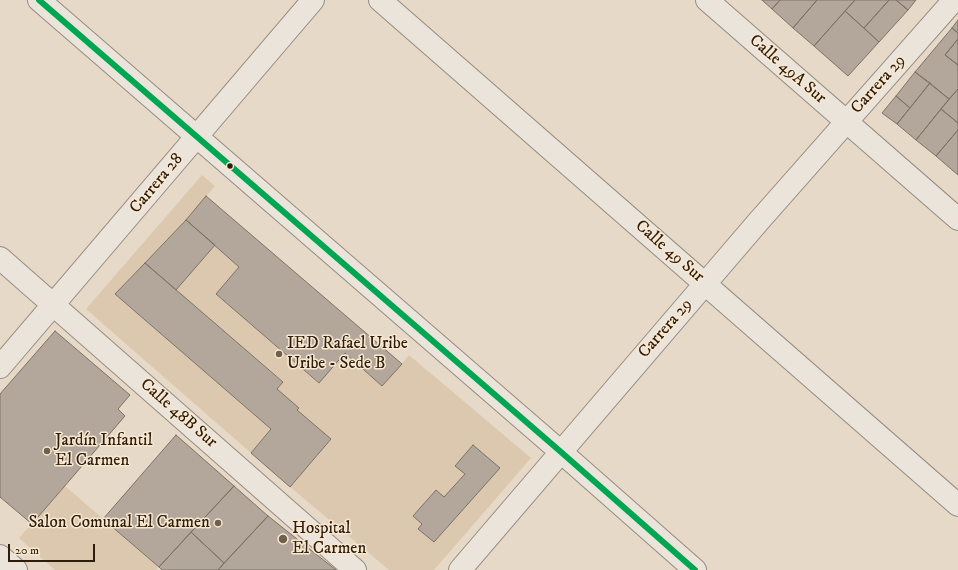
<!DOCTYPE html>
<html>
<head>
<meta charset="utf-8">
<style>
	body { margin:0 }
	#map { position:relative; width:958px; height:570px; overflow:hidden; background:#e7d9c7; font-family:"IM FELL DW Pica",serif }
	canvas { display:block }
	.scale { position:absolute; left:8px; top:544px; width:87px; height:18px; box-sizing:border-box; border:2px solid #2e1d0b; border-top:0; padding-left:5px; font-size:12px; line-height:14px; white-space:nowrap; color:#2e1d0b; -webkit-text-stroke:3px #f8e8d2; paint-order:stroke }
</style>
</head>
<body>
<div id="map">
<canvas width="958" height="570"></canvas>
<div class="scale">20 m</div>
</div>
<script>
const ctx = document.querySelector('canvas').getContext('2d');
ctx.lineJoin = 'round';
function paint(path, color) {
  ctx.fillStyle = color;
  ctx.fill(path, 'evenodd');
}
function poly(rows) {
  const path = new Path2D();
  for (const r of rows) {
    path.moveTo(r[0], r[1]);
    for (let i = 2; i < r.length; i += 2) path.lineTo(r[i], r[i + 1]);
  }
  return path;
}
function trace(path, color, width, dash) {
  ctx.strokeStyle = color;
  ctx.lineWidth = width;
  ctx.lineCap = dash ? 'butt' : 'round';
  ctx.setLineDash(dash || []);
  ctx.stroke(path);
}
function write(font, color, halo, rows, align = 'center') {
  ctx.font = font + ' "IM FELL DW Pica",serif';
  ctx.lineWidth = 3;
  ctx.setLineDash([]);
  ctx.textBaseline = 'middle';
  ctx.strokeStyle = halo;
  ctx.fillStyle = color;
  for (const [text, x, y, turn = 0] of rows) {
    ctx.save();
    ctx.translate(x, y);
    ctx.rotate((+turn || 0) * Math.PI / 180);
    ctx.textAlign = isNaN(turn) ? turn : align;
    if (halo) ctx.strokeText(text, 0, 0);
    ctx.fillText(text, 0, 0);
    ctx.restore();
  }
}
const green = poly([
	[202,175,215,186,186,220,115,294,271,429,251,453,86,309],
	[215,245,239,267,216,294,318,383,345,353,382,386,409,355,531,458,434,570,389,570,290,487,331,439,297,410,277,389,283,381,176,290],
	[65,486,159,567,156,570,55,570,19,538]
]);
const building = poly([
	[762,0,780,0,772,9,762,0],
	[780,0,817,0,793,28,772,9,780,0],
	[817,0,855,0,814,46,793,28,817,0],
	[855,0,889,0,864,28,845,11,855,0],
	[889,0,896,0,908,10,879,42,864,28,889,0],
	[896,0,916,0,908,10,896,0],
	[845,11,879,42,848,76,814,46,845,11],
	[958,20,958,33,952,28,958,20],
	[952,28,958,33,958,39,945,55,958,65,958,89,949,99,915,72,952,28],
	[958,39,958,65,945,55,958,39],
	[915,72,930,83,910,108,896,96,915,72],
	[930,83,949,99,916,140,897,124,930,83],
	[958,89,958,123,941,109,958,89],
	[896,96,910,108,897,124,882,113,896,96],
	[941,109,958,123,958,130,936,156,916,140,941,109],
	[958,130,958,175,936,156,958,130],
	[206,196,402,364,382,386,345,353,319,383,216,294,239,267,186,220,206,196],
	[186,220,215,245,176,290,145,263,186,220],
	[145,263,283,382,277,389,299,408,297,410,331,439,290,487,251,453,271,429,115,294,145,263],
	[55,331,130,395,118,409,125,416,32,524,0,497,0,394,55,331],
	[176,435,234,486,159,567,103,519,176,435],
	[473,445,500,468,434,542,418,529,422,524,413,516,436,490,444,497,465,474,455,466,473,445],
	[234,486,268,516,224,563,191,532,234,486],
	[268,516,336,570,218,570,268,516],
	[191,532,224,563,218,570,162,570,159,567,191,532]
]);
const minor = poly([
	[39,0,561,452,695,570],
	[380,0,958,505],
	[707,0,958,219],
	[0,258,355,570],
	[0,367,313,0],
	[0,556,16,570],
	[460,570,758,222,954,0]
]);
const bus1 = poly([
	[39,0,561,452,695,570]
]);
const markers = [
	[230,166,3.5,"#2e1d0b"],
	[279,354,4,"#6f5f4d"],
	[47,451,4,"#6f5f4d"],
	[218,523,4,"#6f5f4d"],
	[283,539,5,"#6f5f4d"]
];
const streetNames = [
	["Calle 49A Sur",787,70,41],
	["Carrera 29",879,85,-48],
	["Carrera 28",157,184,-50],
	["Calle 49 Sur",669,252,41],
	["Carrera 29",666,329,-49],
	["Calle 48B Sur",178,414,41]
];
const poiNames = [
	["IED Rafael Uribe",287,344],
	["Uribe - Sede B",287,364],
	["Jardín Infantil",55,441],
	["El Carmen",55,461],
	["Salon Comunal El Carmen",210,523,"right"],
	["Hospital",292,529],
	["El Carmen",292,549]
];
paint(green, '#dbc8af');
paint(building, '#b2a79a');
trace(building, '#7b7266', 1);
trace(minor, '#968b7f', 24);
trace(minor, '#ebe4db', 22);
trace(bus1, '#00a651', 6);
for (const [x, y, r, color] of markers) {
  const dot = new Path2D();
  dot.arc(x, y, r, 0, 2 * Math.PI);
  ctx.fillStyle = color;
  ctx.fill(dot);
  trace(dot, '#f8e8d2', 1.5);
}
write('17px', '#2e1d0b', '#f8e8d2', streetNames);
write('17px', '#2e1d0b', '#f8e8d2', poiNames, 'left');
</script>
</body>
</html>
